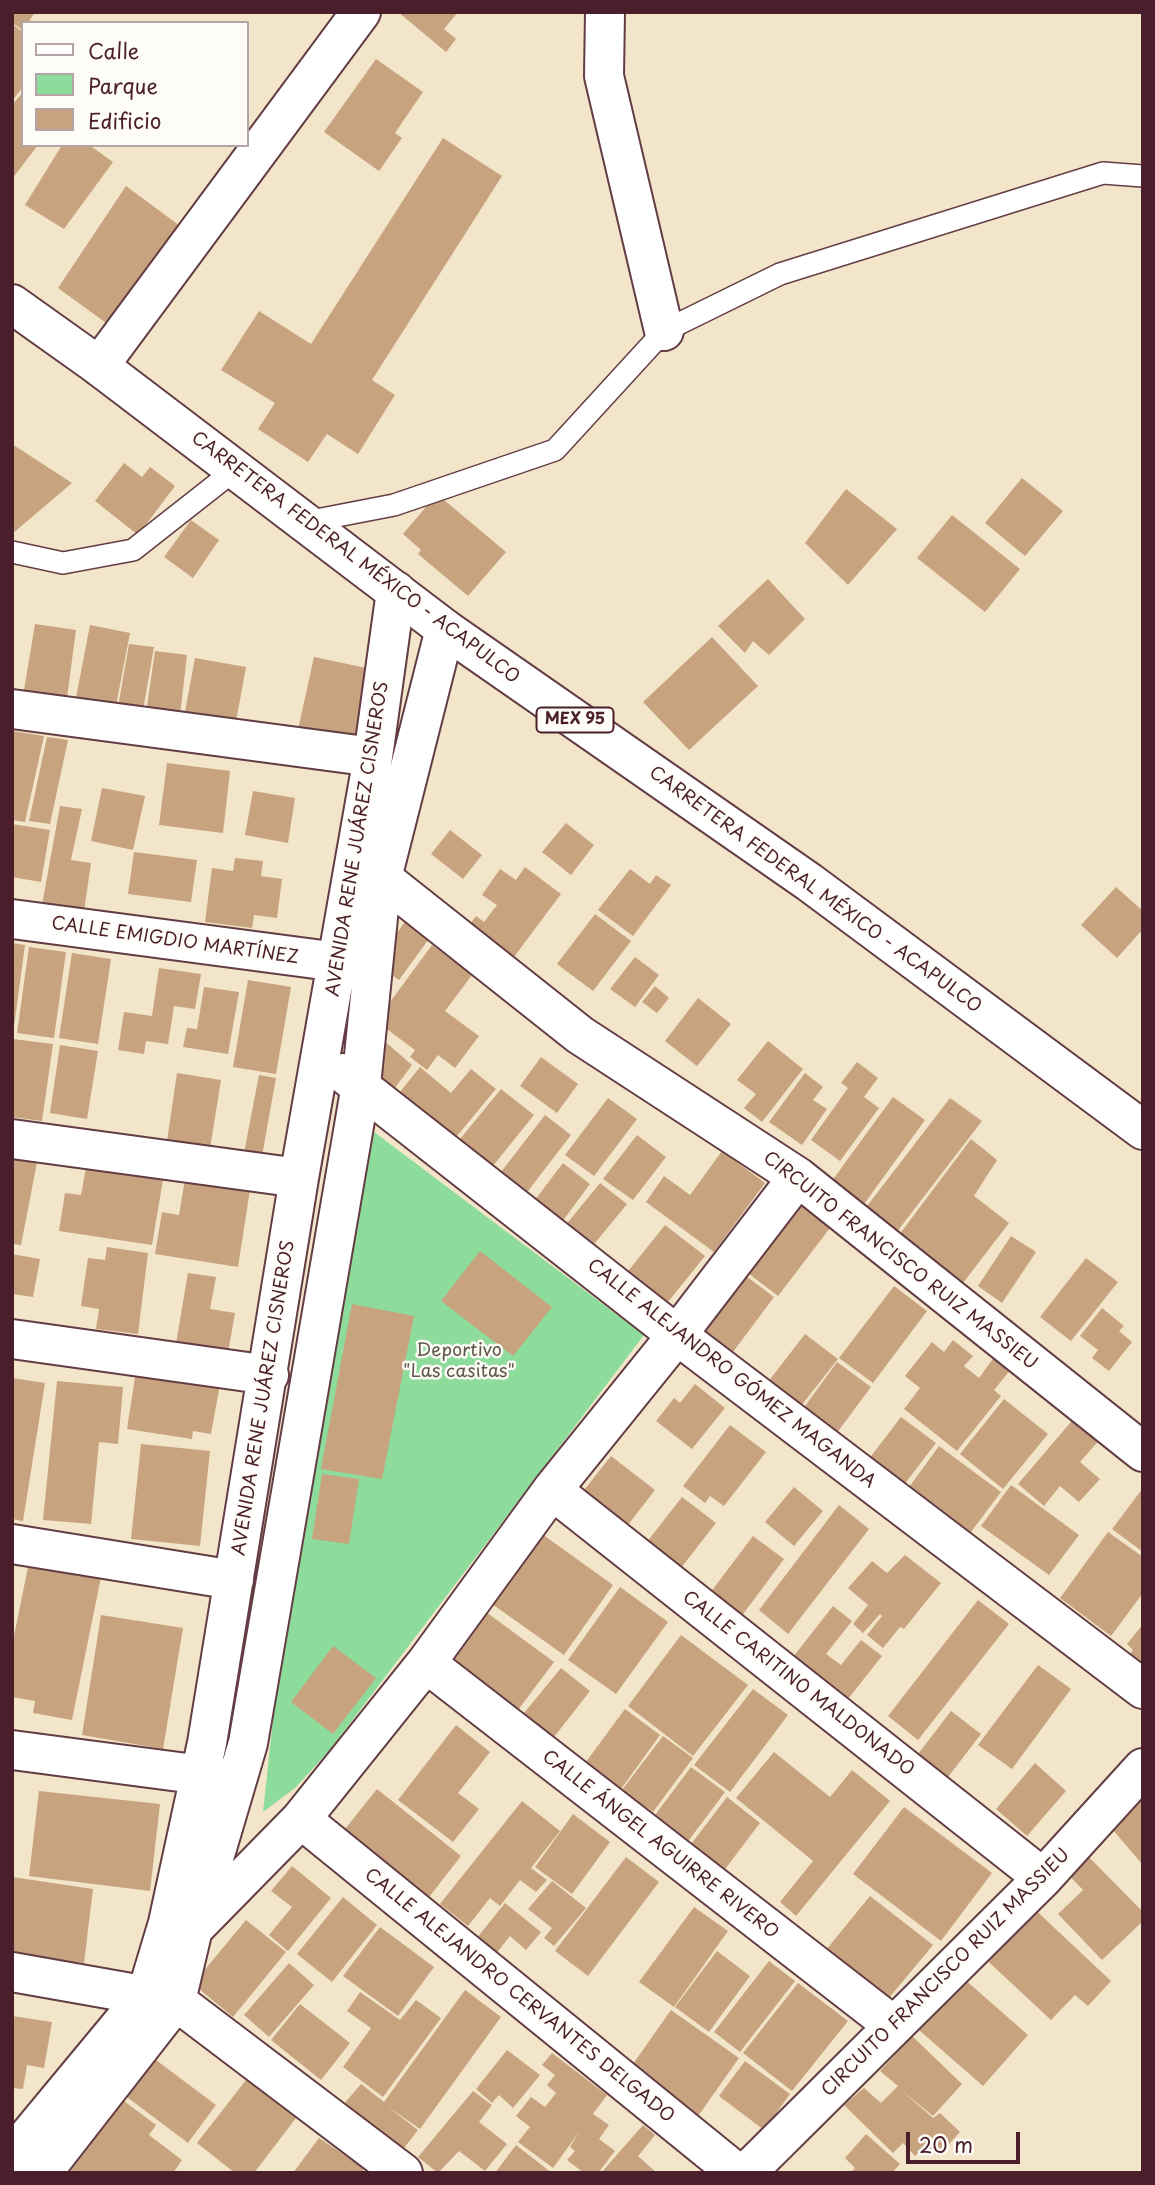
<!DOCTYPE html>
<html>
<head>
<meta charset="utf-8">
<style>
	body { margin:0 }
	#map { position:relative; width:1155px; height:2185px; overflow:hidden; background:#f2e5ca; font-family:"Playpen Sans",sans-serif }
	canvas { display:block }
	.frame { position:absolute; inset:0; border:14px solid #4a1f2b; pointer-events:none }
	.legend { position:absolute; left:21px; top:21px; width:228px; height:126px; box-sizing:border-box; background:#fdfcf7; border:2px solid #b5a4a5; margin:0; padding:9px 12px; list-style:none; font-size:21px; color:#4a1f2b }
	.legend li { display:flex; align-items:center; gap:14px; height:35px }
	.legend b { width:35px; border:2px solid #b5a4a5 }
	.scale { position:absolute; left:906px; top:2132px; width:114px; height:32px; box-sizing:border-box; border:4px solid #4a1f2b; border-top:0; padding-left:9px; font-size:21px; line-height:24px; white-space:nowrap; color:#4a1f2b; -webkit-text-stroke:5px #fdfcf7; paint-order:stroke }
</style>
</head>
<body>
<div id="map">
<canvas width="1155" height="2185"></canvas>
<div class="frame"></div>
<ul class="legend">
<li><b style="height:9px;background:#fff"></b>Calle</li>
<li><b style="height:19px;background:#8ddc9b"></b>Parque</li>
<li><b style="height:19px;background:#c8a37f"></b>Edificio</li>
</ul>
<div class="scale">20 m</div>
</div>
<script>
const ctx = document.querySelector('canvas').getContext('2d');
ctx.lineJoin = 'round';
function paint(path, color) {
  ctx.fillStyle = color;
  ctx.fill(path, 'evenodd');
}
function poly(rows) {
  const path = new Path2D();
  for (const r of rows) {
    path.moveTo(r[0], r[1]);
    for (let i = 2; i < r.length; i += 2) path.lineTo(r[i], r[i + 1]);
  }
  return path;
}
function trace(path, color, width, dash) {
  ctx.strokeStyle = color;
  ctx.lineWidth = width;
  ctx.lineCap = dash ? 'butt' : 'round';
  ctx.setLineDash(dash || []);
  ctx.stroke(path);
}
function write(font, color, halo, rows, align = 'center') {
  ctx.font = font + ' "Playpen Sans",sans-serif';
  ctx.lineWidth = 5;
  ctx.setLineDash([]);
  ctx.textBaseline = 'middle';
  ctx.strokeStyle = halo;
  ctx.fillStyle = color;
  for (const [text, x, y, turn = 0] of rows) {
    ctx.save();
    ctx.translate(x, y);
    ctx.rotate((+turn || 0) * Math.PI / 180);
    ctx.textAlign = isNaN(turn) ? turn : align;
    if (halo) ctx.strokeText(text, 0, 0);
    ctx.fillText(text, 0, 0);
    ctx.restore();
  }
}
const green = poly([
	[370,1129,644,1335,329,1751,295,1788,263,1812,280,1656]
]);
const building = poly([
	[12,12,35,12,28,23,23,23,23,30,12,23],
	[398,12,458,12,444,29,456,39,446,52],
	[12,24,23,32,23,87,12,101],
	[376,59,423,92,395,133,402,138,379,171,324,132],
	[23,92,23,145,38,145,12,179,12,105],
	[443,138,502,176,372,380,395,395,358,454,327,434,308,462,258,429,275,403,221,370,259,311,311,344],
	[62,145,89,145,113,162,64,229,25,205],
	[126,186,184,229,113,328,58,288],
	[12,444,72,483,12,534],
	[124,463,142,477,150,467,175,486,138,535,95,501],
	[1022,478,1063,511,1025,556,985,523],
	[846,489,897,529,848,585,805,543],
	[437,494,506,552,468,596,418,554,421,550,403,534],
	[952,515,1020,569,985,612,917,558],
	[191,520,219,540,193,578,164,557],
	[768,579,805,619,769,655,753,641,745,653,718,626],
	[35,624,76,630,66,705,23,696],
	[90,625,130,633,114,716,74,708],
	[712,637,758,686,689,750,643,702],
	[129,644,154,647,142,716,117,713],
	[155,651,187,655,179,724,145,720],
	[314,657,371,669,352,751,296,739],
	[195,658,246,667,234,732,183,722],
	[12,731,44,736,25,822,12,820],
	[47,737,68,740,50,824,29,821],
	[167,763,230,771,223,833,159,825],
	[102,788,145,796,133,850,91,841],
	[253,791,295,798,288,843,245,835],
	[60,806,82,809,71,860,91,863,84,911,42,905],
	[566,823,594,845,571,875,542,852],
	[12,824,50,830,41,882,12,877],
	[450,830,482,855,463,879,431,854],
	[134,852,197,860,191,902,128,894],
	[235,858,263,861,261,876,282,879,277,918,254,915,252,928,205,922,212,868,233,871],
	[525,867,561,894,505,969,461,936,476,916,484,922,497,905,482,895,500,869,516,880],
	[630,869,650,884,656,875,671,885,633,936,598,910],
	[1116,887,1143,911,1143,929,1117,958,1081,925],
	[595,914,631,941,593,991,557,964],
	[407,919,431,936,399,980,375,963],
	[12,943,25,945,14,1027,12,1027],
	[432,945,472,975,445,1011,479,1036,455,1068,438,1055,427,1070,410,1057,415,1050,376,1021],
	[29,947,66,952,54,1038,17,1033],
	[72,953,111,959,98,1044,59,1038],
	[635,957,659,975,635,1007,610,989],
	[159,968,201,974,195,1009,174,1006,168,1044,146,1041,144,1054,118,1050,124,1012,152,1016],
	[248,980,291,987,276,1074,233,1067],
	[655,986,669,998,657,1013,642,1002],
	[204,987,239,992,228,1054,183,1047,187,1028,197,1029],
	[698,998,731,1024,697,1066,665,1041],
	[374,1032,412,1065,386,1100,364,1083],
	[13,1039,53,1044,42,1121,12,1117],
	[768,1041,803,1069,762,1122,744,1108,756,1094,737,1080],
	[60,1045,98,1051,87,1119,50,1113],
	[541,1057,578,1084,557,1113,520,1086],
	[857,1062,878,1078,864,1097,879,1108,840,1161,811,1140,848,1088,841,1083],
	[420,1067,451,1093,471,1069,496,1089,447,1148,391,1103],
	[177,1073,221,1080,208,1161,165,1155],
	[805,1073,823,1087,813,1100,827,1109,802,1145,769,1122],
	[259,1075,276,1078,262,1156,244,1153],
	[501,1089,534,1115,484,1177,451,1150],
	[893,1097,925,1120,859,1211,826,1189],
	[608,1098,637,1119,594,1176,565,1155],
	[950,1098,982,1121,896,1233,864,1210],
	[545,1115,571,1135,518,1204,491,1185],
	[637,1135,666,1157,633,1200,603,1179],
	[971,1139,997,1160,974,1196,1009,1223,963,1283,899,1235],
	[12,1147,39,1152,21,1245,12,1244],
	[722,1151,765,1183,714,1252,646,1202,664,1176,690,1195],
	[87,1162,164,1174,152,1245,59,1231,65,1193,81,1195],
	[563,1163,590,1184,556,1230,528,1209],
	[185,1179,250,1190,238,1267,155,1254,162,1212,179,1215],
	[600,1183,627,1204,586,1254,560,1232],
	[792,1199,830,1228,778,1296,740,1267],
	[665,1225,705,1256,660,1312,621,1280],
	[1011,1236,1036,1252,1002,1303,978,1286],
	[107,1247,148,1253,138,1334,96,1329,99,1309,81,1306,88,1258,105,1260],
	[480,1251,552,1307,513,1356,441,1301],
	[12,1254,40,1259,33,1297,12,1294],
	[1086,1258,1118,1282,1071,1341,1040,1317],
	[734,1267,774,1297,730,1356,690,1326],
	[188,1273,216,1277,210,1309,235,1313,226,1364,174,1355],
	[894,1286,927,1311,873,1383,839,1358],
	[352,1304,414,1316,382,1479,321,1469],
	[1102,1308,1124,1326,1119,1331,1132,1342,1109,1371,1092,1358,1098,1350,1080,1336],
	[805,1334,838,1359,793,1416,761,1391],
	[953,1340,973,1356,964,1366,979,1378,995,1356,1011,1369,994,1390,1001,1396,957,1451,904,1409,920,1388,905,1376,932,1342,944,1352],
	[837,1362,871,1387,833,1438,800,1413],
	[136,1371,220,1384,211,1434,193,1431,192,1439,127,1429],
	[12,1378,45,1383,23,1521,12,1519],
	[57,1381,123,1387,118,1444,99,1442,91,1524,43,1520],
	[695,1384,725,1408,692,1449,656,1421,674,1398,680,1403],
	[1004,1399,1048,1434,1003,1489,960,1454],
	[1076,1416,1101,1438,1080,1462,1100,1479,1079,1502,1060,1486,1044,1506,1018,1484],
	[901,1417,936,1443,900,1490,865,1464],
	[730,1425,766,1452,724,1506,710,1496,705,1503,683,1486],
	[141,1444,210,1451,200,1546,131,1539],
	[939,1446,1001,1492,965,1540,904,1494],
	[611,1456,655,1490,621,1534,577,1499],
	[322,1474,359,1479,349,1544,312,1539],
	[1011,1485,1079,1535,1049,1575,981,1526],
	[794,1487,823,1511,794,1546,765,1522],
	[1143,1488,1143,1552,1112,1529],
	[682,1497,716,1523,677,1573,643,1547],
	[839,1505,869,1529,788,1634,759,1610],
	[1108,1532,1143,1557,1143,1593,1111,1636,1060,1598],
	[542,1534,613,1585,564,1655,492,1604],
	[753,1536,784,1559,738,1621,707,1597],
	[905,1555,941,1583,904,1629,900,1627,883,1648,867,1635,882,1616,880,1614,863,1633,853,1624,868,1605,848,1588,872,1561,887,1573],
	[29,1562,101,1577,72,1720,33,1713,35,1701,12,1697,12,1646],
	[620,1587,668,1622,616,1694,568,1660],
	[978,1600,1009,1624,918,1740,888,1716],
	[833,1606,852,1621,826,1654,841,1665,861,1640,882,1656,840,1709,786,1666],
	[486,1612,554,1662,518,1710,451,1660],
	[101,1615,183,1628,163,1749,82,1735],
	[1143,1624,1143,1666,1129,1655,1133,1650,1127,1644],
	[681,1635,748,1685,693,1756,628,1706],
	[333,1646,376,1678,333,1734,291,1702],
	[1038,1665,1071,1689,1012,1769,978,1745],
	[561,1668,590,1691,554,1737,524,1713],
	[753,1689,788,1715,730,1792,694,1765],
	[625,1709,660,1735,616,1796,580,1770],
	[951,1711,981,1734,942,1785,912,1762],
	[456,1725,490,1752,458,1793,479,1809,453,1842,398,1800],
	[663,1736,693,1758,653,1812,622,1790],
	[774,1752,830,1797,852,1770,890,1801,796,1916,780,1902,813,1861,736,1798],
	[1035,1763,1066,1791,1027,1836,996,1809],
	[691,1767,725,1792,680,1852,646,1827],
	[377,1789,461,1856,426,1901,341,1834],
	[39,1791,160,1804,150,1891,29,1876],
	[1143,1791,1143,1865,1106,1822],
	[727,1797,760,1823,716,1881,682,1856],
	[522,1801,560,1831,531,1868,547,1880,536,1892,520,1880,500,1906,490,1898,468,1926,440,1904],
	[904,1807,992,1873,941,1941,853,1874],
	[573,1814,610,1842,572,1894,535,1867],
	[1079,1847,1143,1912,1143,1921,1102,1960,1058,1914,1083,1890,1060,1866],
	[626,1857,659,1882,588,1976,555,1951],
	[292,1866,331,1898,288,1951,269,1935,292,1907,271,1891],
	[12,1877,93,1889,84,1963,12,1956],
	[552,1881,586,1908,554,1946,544,1938,552,1928,528,1909],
	[870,1896,933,1945,879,2010,817,1961],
	[343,1897,377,1925,332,1982,297,1954],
	[505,1903,541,1932,526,1950,510,1936,491,1960,472,1944],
	[1029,1904,1111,1981,1088,2006,1075,1995,1051,2020,978,1952],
	[694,1907,728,1931,674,2007,639,1982],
	[246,1920,286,1952,233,2017,193,1984],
	[380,1927,434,1967,398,2016,343,1976],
	[717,1951,750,1976,709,2032,675,2007],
	[769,1961,795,1981,740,2052,714,2032],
	[289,1963,314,1985,269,2037,244,2015],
	[963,1978,1028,2035,983,2086,919,2030],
	[798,1983,848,2021,792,2091,743,2053],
	[465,1990,501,2017,420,2129,387,2106,418,2130,401,2152,343,2105,361,2084,384,2102],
	[360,1992,400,2020,416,2000,441,2018,383,2097,343,2067,371,2028,347,2011],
	[300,2004,350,2043,321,2080,271,2040],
	[671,2010,739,2058,696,2119,628,2071],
	[12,2016,52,2022,44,2068,27,2065,23,2089,12,2088],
	[912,2036,962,2084,933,2116,900,2089,933,2118,940,2113,960,2132,938,2156,926,2146,915,2156,903,2143,893,2153,844,2105,864,2088,881,2103,898,2086,880,2071],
	[507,2050,540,2075,513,2108,499,2095,492,2103,476,2089],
	[552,2053,607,2095,593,2114,609,2125,599,2139,615,2151,598,2173,584,2173,567,2160,575,2151,570,2147,579,2132,553,2168,518,2142,530,2127,516,2116,531,2097,545,2107,556,2093,547,2085,555,2075,542,2065],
	[148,2054,216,2105,188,2143,119,2091],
	[745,2061,790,2094,764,2130,719,2096],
	[246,2080,296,2118,254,2173,235,2173,197,2143],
	[473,2091,492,2105,479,2122,507,2144,485,2171,459,2151,438,2173,418,2157],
	[116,2095,156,2125,149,2135,182,2160,173,2173,74,2173,64,2165],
	[643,2125,655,2135,638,2156,657,2173,601,2173],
	[866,2134,900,2164,892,2173,850,2173,855,2168,845,2158],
	[319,2138,364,2168,362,2173,293,2173],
	[516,2145,552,2173,495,2173]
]);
const lane = poly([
	[306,522,394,505,555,450,664,331,780,274,1103,173,1143,176],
	[12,552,63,563,133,550,236,469]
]);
const street = poly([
	[605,12,604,76,664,331],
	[99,366,361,12],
	[12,709,373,757],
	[382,878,580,1035,798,1177,1143,1452],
	[12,919,338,962],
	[343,1073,677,1335,1143,1689],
	[12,1139,299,1178],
	[12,1339,269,1375],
	[552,1490,1043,1878],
	[12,1544,234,1580],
	[426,1663,894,2026],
	[12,1750,225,1778],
	[301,1819,737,2173],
	[197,1925,301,1819,426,1663,552,1490,677,1335,798,1177],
	[12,1972,176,2001,403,2173],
	[12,2156,147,1993,168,1923,207,1743,299,1178,373,757,396,591],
	[42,2173,176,2001,193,1929,248,1743,361,1085,382,878,445,629],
	[746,2173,1043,1878,1143,1768]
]);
const primary = poly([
	[12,304,99,366,445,629,809,882,1143,1130]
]);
const shields = [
	[575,720,77]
];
const shieldNames = [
	["MEX 95",575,720]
];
const streetNames = [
	["CARRETERA FEDERAL MÉXICO - ACAPULCO",355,558,37],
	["AVENIDA RENE JUÁREZ CISNEROS",358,839,-81],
	["CARRETERA FEDERAL MÉXICO - ACAPULCO",815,890,36],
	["CALLE EMIGDIO MARTÍNEZ",175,941,8],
	["CIRCUITO FRANCISCO RUIZ MASSIEU",900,1261,38],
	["CALLE ALEJANDRO GÓMEZ MAGANDA",731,1374,38],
	["AVENIDA RENE JUÁREZ CISNEROS",264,1398,-81],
	["CALLE CARITINO MALDONADO",798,1684,38],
	["CALLE ÁNGEL AGUIRRE RIVERO",660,1845,38],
	["CIRCUITO FRANCISCO RUIZ MASSIEU",946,1973,-45],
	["CALLE ALEJANDRO CERVANTES DELGADO",519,1996,39]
];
const parkNames = [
	["Deportivo",459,1351],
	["\"Las casitas\"",459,1372]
];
paint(green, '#8ddc9b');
paint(building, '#c8a37f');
trace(lane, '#633d43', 24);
trace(street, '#633d43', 42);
trace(primary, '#633d43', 42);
trace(lane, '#fff', 21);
trace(street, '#fff', 38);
trace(primary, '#fff', 38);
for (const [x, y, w] of shields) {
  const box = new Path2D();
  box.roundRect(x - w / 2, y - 12.5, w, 25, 5);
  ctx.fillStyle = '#fdfcf7';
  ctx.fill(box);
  trace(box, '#4a1f2b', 2);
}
write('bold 16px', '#4a1f2b', null, shieldNames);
write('18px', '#4a1f2b', '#fdfcf7', streetNames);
write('18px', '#5e584d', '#fdfcf7', parkNames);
</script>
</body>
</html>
